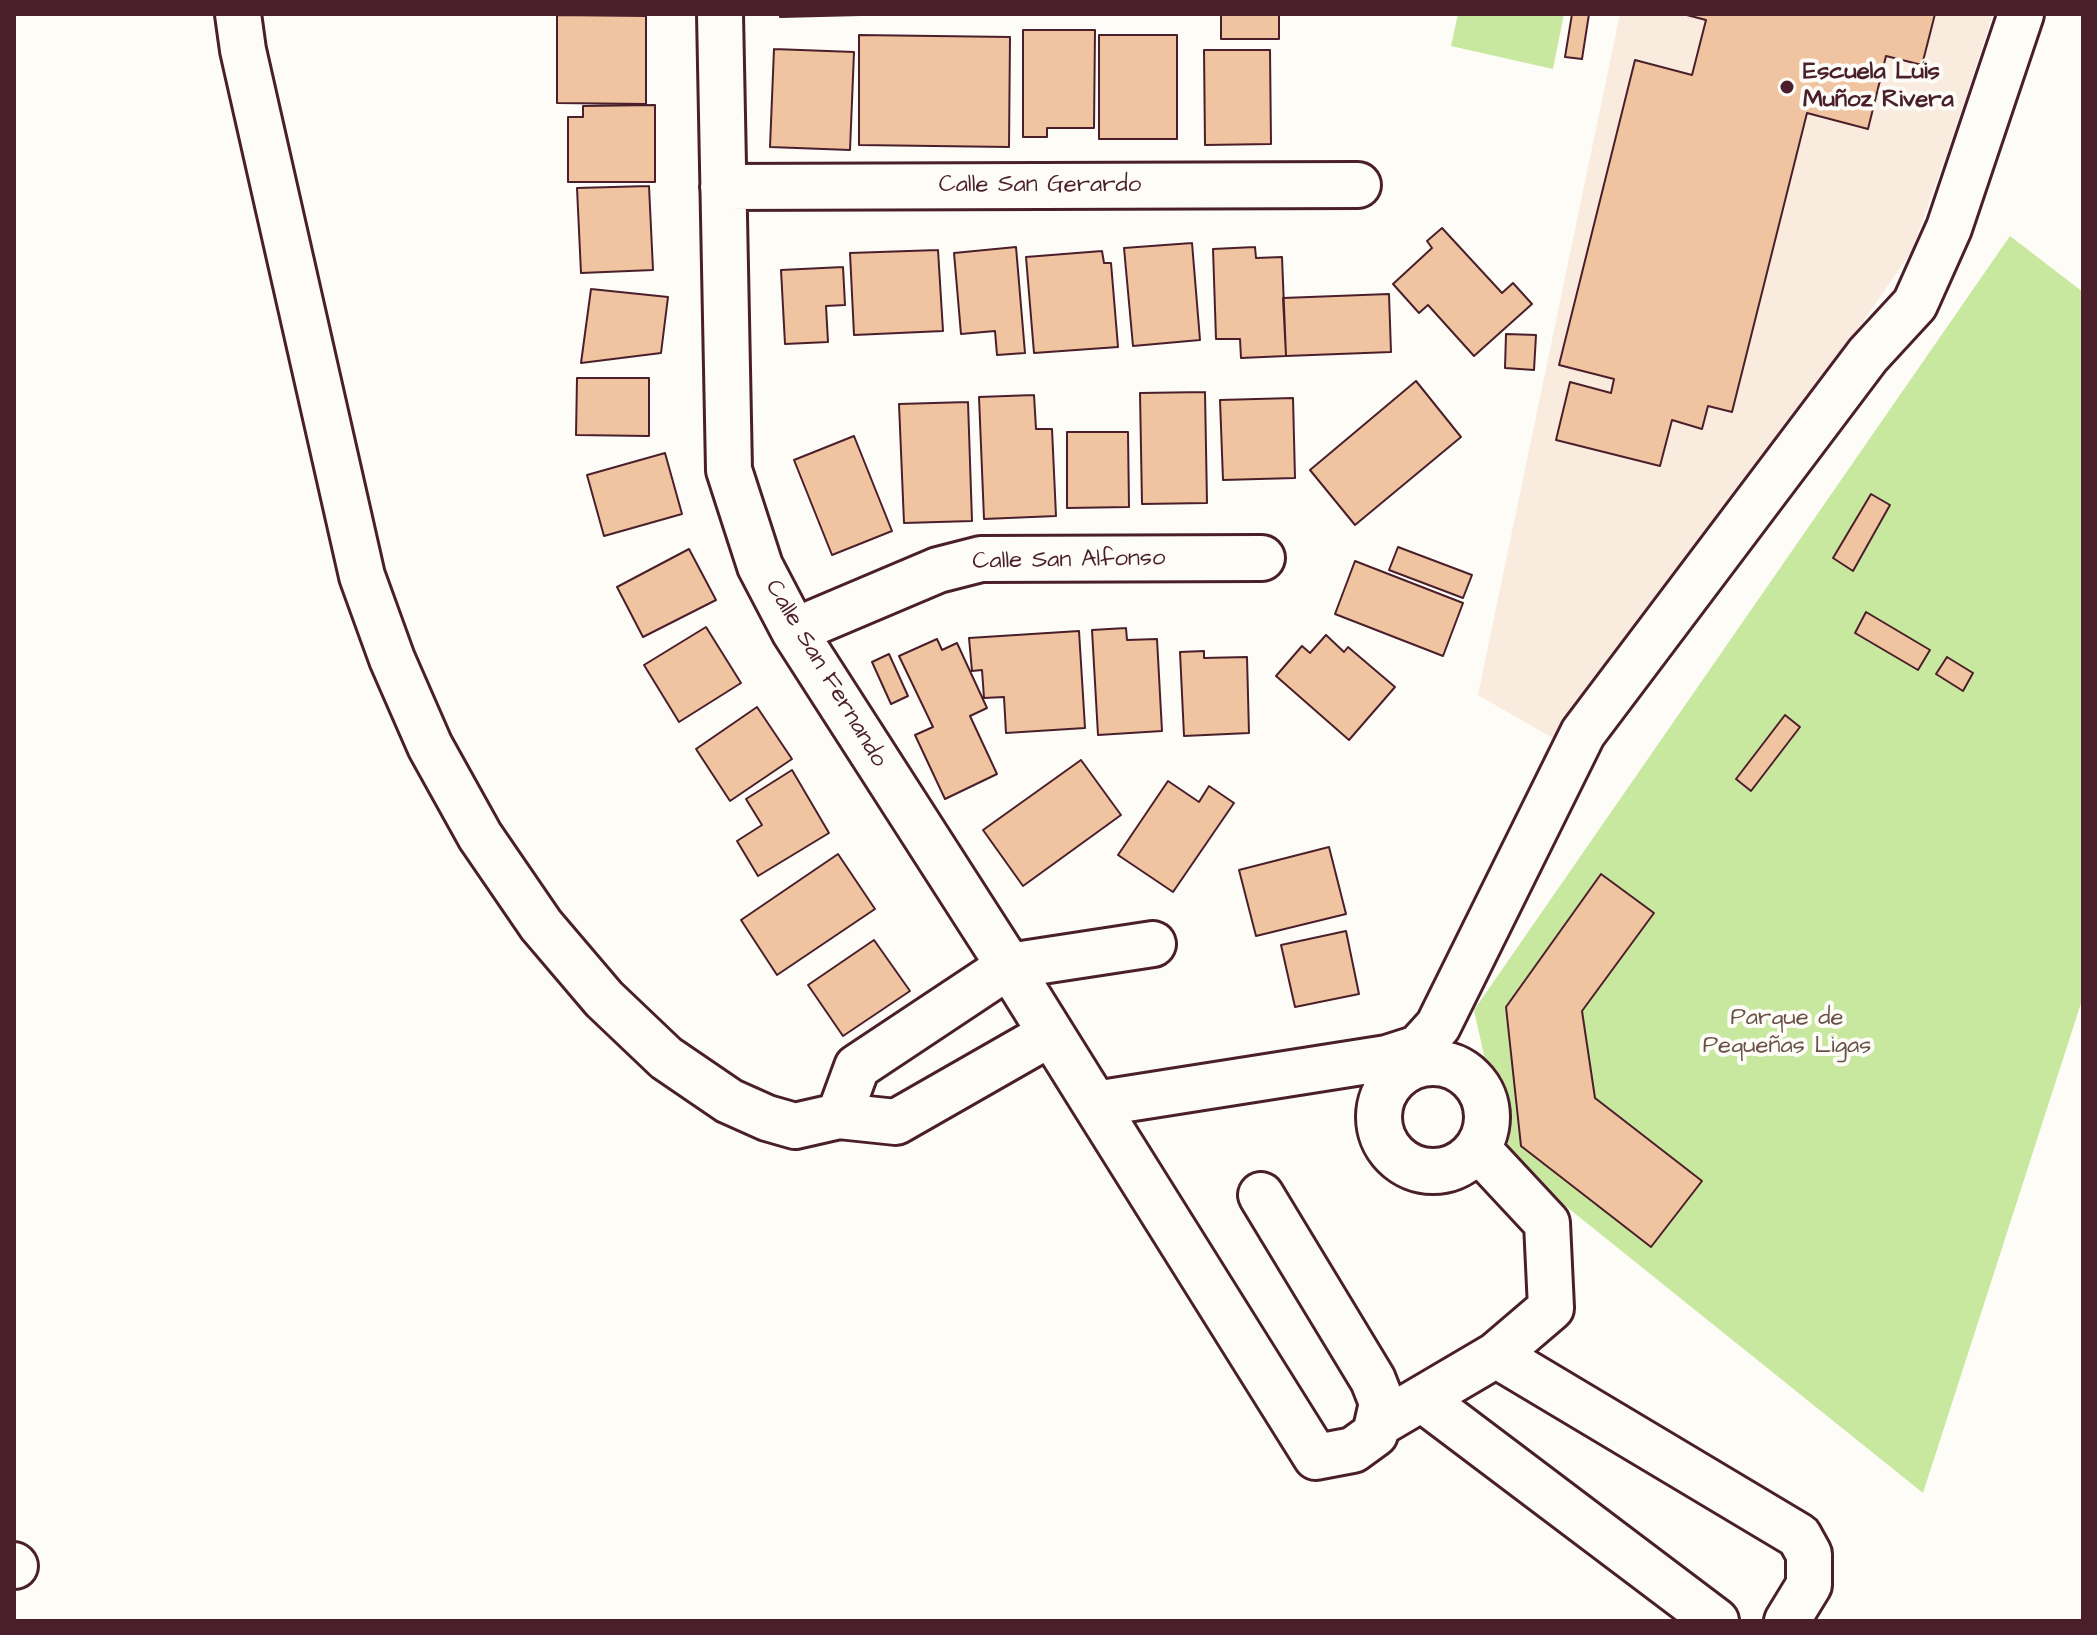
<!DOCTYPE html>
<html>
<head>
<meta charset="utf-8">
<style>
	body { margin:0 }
	#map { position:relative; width:2097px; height:1635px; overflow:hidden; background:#fdfcf7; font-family:"Architects Daughter",sans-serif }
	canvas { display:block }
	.frame { position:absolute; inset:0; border:16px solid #4a1f2b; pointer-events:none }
</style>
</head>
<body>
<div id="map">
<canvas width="2097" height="1635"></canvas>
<div class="frame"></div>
</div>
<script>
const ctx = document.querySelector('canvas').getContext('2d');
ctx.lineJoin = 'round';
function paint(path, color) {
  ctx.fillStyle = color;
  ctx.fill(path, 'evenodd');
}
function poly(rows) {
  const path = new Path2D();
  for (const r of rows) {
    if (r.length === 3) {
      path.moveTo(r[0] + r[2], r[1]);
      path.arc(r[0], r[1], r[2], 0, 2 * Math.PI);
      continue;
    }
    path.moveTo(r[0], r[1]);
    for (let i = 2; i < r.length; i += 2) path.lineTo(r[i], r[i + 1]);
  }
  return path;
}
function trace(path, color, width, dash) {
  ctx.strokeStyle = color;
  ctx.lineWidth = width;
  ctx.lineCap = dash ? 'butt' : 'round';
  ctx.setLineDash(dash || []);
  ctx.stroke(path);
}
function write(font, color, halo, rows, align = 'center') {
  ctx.font = font + ' "Architects Daughter",sans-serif';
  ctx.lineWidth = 8;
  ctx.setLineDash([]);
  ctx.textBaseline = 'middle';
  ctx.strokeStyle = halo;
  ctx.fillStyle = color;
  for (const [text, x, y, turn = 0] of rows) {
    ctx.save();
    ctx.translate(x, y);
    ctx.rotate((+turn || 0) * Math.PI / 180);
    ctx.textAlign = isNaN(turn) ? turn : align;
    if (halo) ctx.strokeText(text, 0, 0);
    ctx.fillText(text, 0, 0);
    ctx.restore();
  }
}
const built = poly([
	[1620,14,1993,14,1955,131,1911,252,1820,384,1583,693,1558,741,1478,695]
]);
const green = poly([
	[1458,14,1564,14,1553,69,1451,46],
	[2010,236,2083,292,2083,997,1923,1493,1507,1159,1474,1010]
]);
const building = poly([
	[780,14,860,14,860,15,780,17,780,14],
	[1221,14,1279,14,1279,39,1221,39,1221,14],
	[1572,14,1589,14,1582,59,1565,57,1572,14],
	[1683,14,1935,14,1922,65,1886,56,1868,129,1807,113,1732,412,1708,406,1702,429,1672,420,1660,466,1556,440,1570,382,1611,393,1614,379,1559,365,1635,60,1692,75,1706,20,1683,14],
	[557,15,646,16,646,104,557,103,557,15],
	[1023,30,1095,30,1094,128,1047,128,1047,137,1023,137,1023,30],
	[859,35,1010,37,1009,147,859,145,859,35],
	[1099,35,1177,35,1177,139,1099,139,1099,35],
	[774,49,854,52,850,150,770,147,774,49],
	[1204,50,1270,50,1271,144,1205,145,1204,50],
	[655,105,655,182,568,182,568,117,583,117,583,106,655,105],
	[649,186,653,270,581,273,577,188,649,186],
	[1442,228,1502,293,1513,283,1532,304,1474,356,1428,305,1419,313,1393,284,1432,248,1427,241,1442,228],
	[1192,243,1200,340,1133,346,1124,248,1192,243],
	[1016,247,1025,353,997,355,995,331,961,334,954,253,1016,247],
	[1255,247,1256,258,1282,257,1286,356,1241,358,1240,339,1216,339,1213,249,1255,247],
	[938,250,943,331,854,335,850,253,938,250],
	[1102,251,1104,263,1111,263,1118,347,1034,353,1026,257,1102,251],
	[843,267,845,305,826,306,828,342,785,344,781,270,843,267],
	[591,289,668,297,661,353,581,363,591,289],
	[1389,294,1391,352,1286,356,1283,298,1389,294],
	[1506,334,1536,335,1534,370,1505,368,1506,334],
	[577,378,649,378,649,436,576,435,577,378],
	[1416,381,1461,437,1355,525,1310,470,1416,381],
	[1205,392,1207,503,1142,504,1140,393,1205,392],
	[1034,395,1036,429,1052,429,1056,516,984,519,979,397,1034,395],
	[1293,398,1295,478,1223,480,1220,400,1293,398],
	[968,402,972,521,904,523,899,404,968,402],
	[1067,432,1128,432,1129,507,1067,508,1067,432],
	[854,436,892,531,832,555,794,460,854,436],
	[665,453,682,514,604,536,587,475,665,453],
	[1871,494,1890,505,1853,571,1833,558,1871,494],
	[1398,547,1472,575,1463,598,1389,570,1398,547],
	[689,549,716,600,643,637,617,587,689,549],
	[1355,561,1463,603,1443,656,1335,614,1355,561],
	[1866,612,1930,650,1918,670,1855,633,1866,612],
	[706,627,741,683,679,722,644,665,706,627],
	[1126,628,1127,640,1157,639,1162,731,1098,735,1092,630,1126,628],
	[1079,631,1085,728,1006,733,1004,697,984,698,982,670,972,671,969,638,1079,631],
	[1326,635,1344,652,1348,647,1395,687,1349,740,1276,676,1302,646,1310,653,1326,635],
	[937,639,942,650,957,643,987,708,970,716,997,774,945,799,915,735,933,727,899,656,937,639],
	[1204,651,1204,658,1247,657,1249,733,1184,736,1180,652,1204,651],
	[889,654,908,696,891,704,872,662,889,654],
	[1947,657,1973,673,1963,691,1936,674,1947,657],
	[757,707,792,759,730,801,696,749,757,707],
	[1785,715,1800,727,1751,791,1736,779,1785,715],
	[1081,760,1121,815,1023,886,983,830,1081,760],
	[792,770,829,833,758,876,737,841,762,825,746,799,792,770],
	[1168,781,1199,802,1209,786,1234,803,1173,892,1118,855,1168,781],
	[1329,847,1346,914,1256,936,1239,870,1329,847],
	[838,854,875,909,777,975,741,920,838,854],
	[1601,874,1654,913,1582,1011,1595,1098,1702,1181,1651,1247,1521,1146,1506,1007,1601,874],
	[1346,931,1359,994,1295,1007,1281,945,1346,931],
	[874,940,910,991,843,1036,808,985,874,940]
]);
const minor = poly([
	[238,14,243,50,362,576,392,659,430,746,480,836,541,925,604,999,666,1058,729,1101,767,1118,795,1126,839,1116,896,1122,1050,1034],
	[720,14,729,470,760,566,794,631,1009,966,1153,944],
	[723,187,1358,185],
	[794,631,938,570,981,559,1262,558],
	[1433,1117,54],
	[1095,1104,1316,1457,1353,1450,1375,1434,1382,1403,1373,1380,1261,1195],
	[839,1116,857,1067,1009,966,1095,1104,1387,1058,1418,1048,1438,1026,1583,733,1868,355,1915,304,1949,228,2021,14],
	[1496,1355,1799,1536,1809,1554,1809,1585,1787,1621],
	[1422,1399,1716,1621],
	[1377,1425,1496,1355,1551,1308,1547,1223,1478,1149],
	[14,1565,15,1566]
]);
const markers = [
	[1787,87,8,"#4a1f2b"]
];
const poiNames = [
	["Escuela Luis",1803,73],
	["Muñoz Rivera",1803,101]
];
const streetNames = [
	["Calle San Gerardo",1040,186],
	["Calle San Alfonso",1069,561,-1],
	["Calle San Fernando",825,674,59]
];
const parkNames = [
	["Parque de",1787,1019],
	["Pequeñas Ligas",1787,1047]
];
paint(built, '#f9ebdd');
paint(green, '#c9e89f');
paint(building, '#f0c4a0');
trace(building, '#4a1f2b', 2);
trace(minor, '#4a1f2b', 50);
trace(minor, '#fdfcf7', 44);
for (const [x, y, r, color] of markers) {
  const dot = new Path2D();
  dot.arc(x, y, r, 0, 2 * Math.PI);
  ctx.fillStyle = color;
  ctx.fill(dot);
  trace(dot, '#fdfcf7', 3);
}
write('bold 24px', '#4a1f2b', '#fdfcf7', poiNames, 'left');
write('24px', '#4a1f2b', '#fdfcf7', streetNames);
write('24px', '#6a5148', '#fdfcf7', parkNames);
</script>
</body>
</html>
